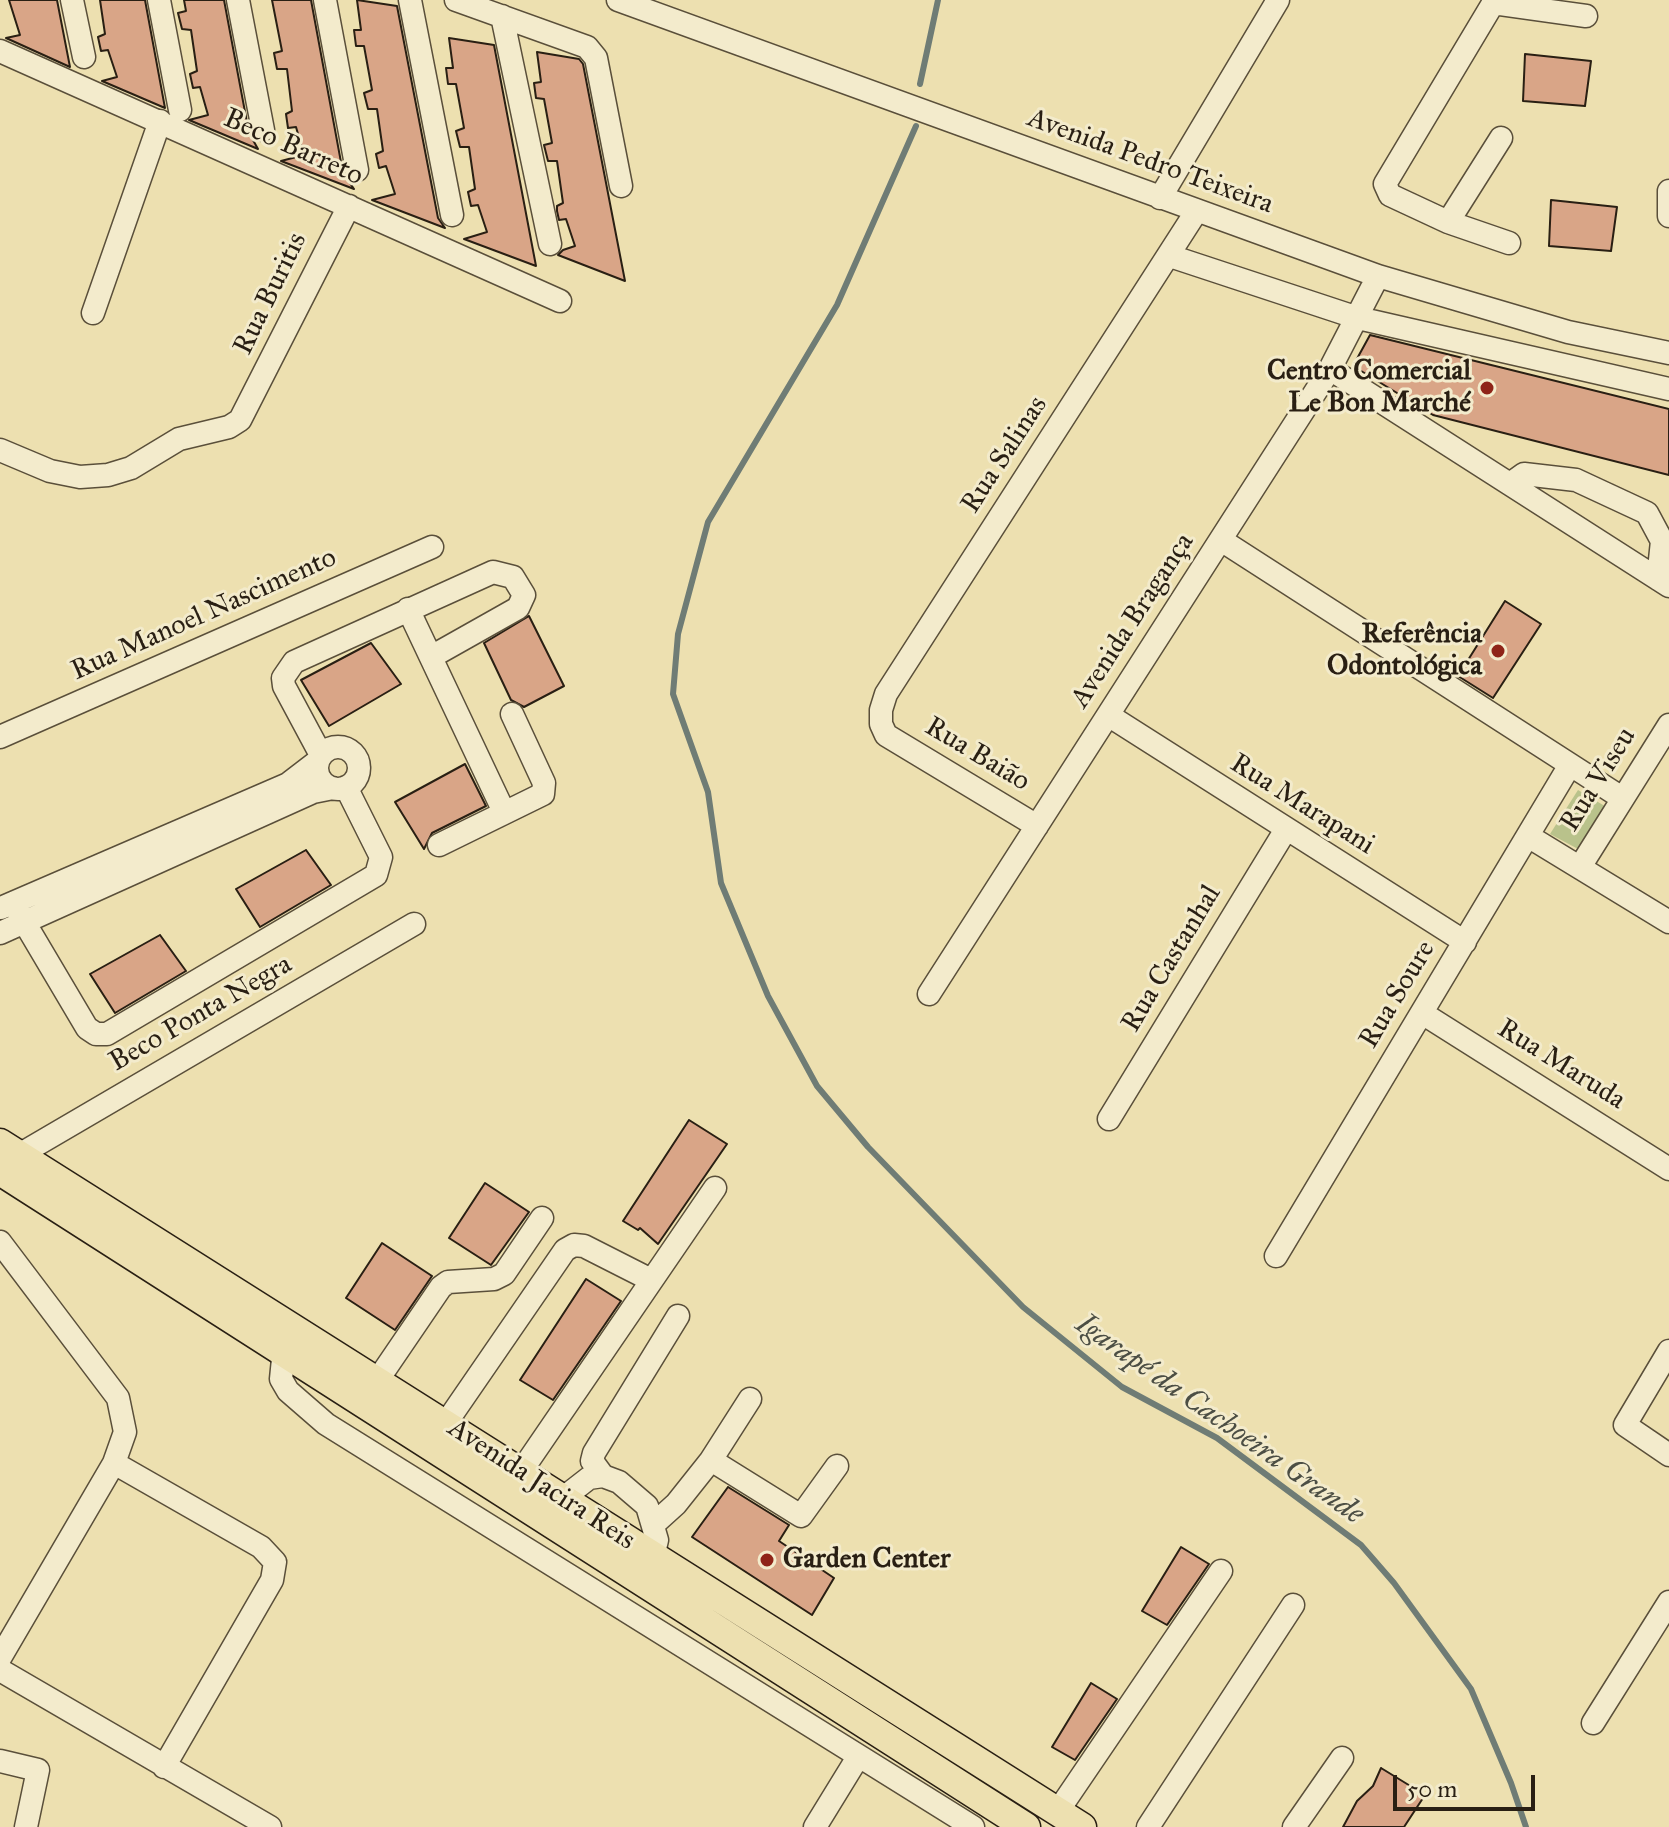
<!DOCTYPE html>
<html>
<head>
<meta charset="utf-8">
<style>
	body { margin:0 }
	#map { position:relative; width:1669px; height:1827px; overflow:hidden; background:#ede0b0; font-family:"IM FELL Great Primer",serif }
	canvas { display:block }
	.scale { position:absolute; left:1393px; top:1775px; width:142px; height:36px; box-sizing:border-box; border:4px solid #291f13; border-top:0; padding-left:10px; font-size:24px; line-height:28px; white-space:nowrap; color:#291f13; -webkit-text-stroke:6px #f3ebcc; paint-order:stroke }
</style>
</head>
<body>
<div id="map">
<canvas width="1669" height="1827"></canvas>
<div class="scale">50 m</div>
</div>
<script>
const ctx = document.querySelector('canvas').getContext('2d');
ctx.lineJoin = 'round';
function paint(path, color) {
  ctx.fillStyle = color;
  ctx.fill(path, 'evenodd');
}
function poly(rows) {
  const path = new Path2D();
  for (const r of rows) {
    if (r.length === 3) {
      path.moveTo(r[0] + r[2], r[1]);
      path.arc(r[0], r[1], r[2], 0, 2 * Math.PI);
      continue;
    }
    path.moveTo(r[0], r[1]);
    for (let i = 2; i < r.length; i += 2) path.lineTo(r[i], r[i + 1]);
  }
  return path;
}
function trace(path, color, width, dash) {
  ctx.strokeStyle = color;
  ctx.lineWidth = width;
  ctx.lineCap = dash ? 'butt' : 'round';
  ctx.setLineDash(dash || []);
  ctx.stroke(path);
}
function write(font, color, halo, rows, align = 'center') {
  ctx.font = font + ' "IM FELL Great Primer",serif';
  ctx.lineWidth = 6;
  ctx.setLineDash([]);
  ctx.textBaseline = 'middle';
  ctx.strokeStyle = halo;
  ctx.fillStyle = color;
  for (const [text, x, y, turn = 0] of rows) {
    ctx.save();
    ctx.translate(x, y);
    ctx.rotate((+turn || 0) * Math.PI / 180);
    ctx.textAlign = isNaN(turn) ? turn : align;
    if (halo) ctx.strokeText(text, 0, 0);
    ctx.fillText(text, 0, 0);
    ctx.restore();
  }
}
const green = poly([
	[1578,790,1608,808,1580,850,1550,834]
]);
const stream = poly([
	[920,84,938,0],
	[916,126,837,305,708,522,678,634,673,694,708,792,721,883,768,996,817,1086,868,1147,1023,1307,1122,1387,1217,1438,1361,1545,1394,1583,1471,1689,1511,1783,1526,1827]
]);
const building = poly([
	[9,0,57,0,70,67,6,38,20,35,9,0],
	[100,0,145,0,165,108,102,81,117,77,108,50,101,51,98,37,105,34,100,0],
	[184,0,224,0,249,133,258,149,189,120,208,115,200,87,193,88,190,74,197,71,191,30,182,29,178,13,186,11,184,0],
	[272,0,311,0,343,173,354,189,281,161,304,155,296,127,288,128,286,114,292,111,287,69,277,69,274,53,282,51,272,0],
	[357,0,397,6,438,218,445,228,372,200,395,194,386,166,379,168,376,154,383,151,377,109,368,109,364,93,372,90,364,46,356,46,354,30,361,30,357,0],
	[449,38,494,45,536,266,464,239,487,232,478,205,471,206,468,192,475,189,469,147,460,147,456,131,464,128,456,84,448,84,446,68,453,68,449,38],
	[537,52,579,59,583,64,625,281,558,255,563,250,575,246,566,219,559,220,557,211,557,206,563,203,557,161,548,161,544,145,552,143,544,99,536,98,534,83,541,82,537,52],
	[1525,54,1591,61,1585,106,1523,101,1525,54],
	[1551,200,1617,207,1611,251,1549,246,1551,200],
	[1370,335,1669,409,1669,475,1433,415,1353,366,1370,335],
	[1505,601,1541,624,1493,698,1458,676,1505,601],
	[529,616,564,686,524,707,511,700,484,643,529,616],
	[371,643,401,684,329,726,301,680,371,643],
	[465,764,486,806,432,833,424,849,395,802,465,764],
	[306,850,331,885,260,927,236,889,306,850],
	[160,935,186,971,115,1013,90,974,160,935],
	[689,1120,727,1144,658,1244,640,1228,638,1230,623,1221,689,1120],
	[485,1183,529,1212,491,1265,449,1238,485,1183],
	[382,1243,432,1276,395,1330,346,1298,382,1243],
	[586,1279,621,1301,553,1400,520,1380,586,1279],
	[728,1487,789,1525,779,1541,834,1578,812,1615,692,1537,728,1487],
	[1181,1547,1209,1564,1167,1625,1142,1611,1181,1547],
	[1091,1683,1117,1699,1075,1760,1052,1747,1091,1683],
	[1381,1768,1425,1795,1404,1827,1343,1827,1357,1801,1373,1786,1381,1768]
]);
const minor = poly([
	[72,0,84,57],
	[159,0,180,110],
	[238,0,263,130],
	[325,0,357,170],
	[410,0,452,215],
	[456,0,587,47,596,58,621,186],
	[618,0,1378,276,1568,332,1669,353],
	[1495,0,1385,184,1390,195,1448,222,1509,243],
	[1493,3,1586,16],
	[502,16,550,244],
	[0,51,560,301],
	[1669,191,1669,216],
	[1160,198,1278,0],
	[1448,222,1501,138],
	[1170,256,1358,318,1669,389],
	[93,313,160,121],
	[1330,369,1669,586],
	[0,450,50,471,80,477,108,475,131,468,179,439,229,427,240,420,349,206],
	[1510,484,1524,474,1576,480,1647,513,1662,541,1658,579],
	[1221,540,1622,798],
	[408,609,504,812],
	[1108,715,1465,942],
	[0,737,432,547],
	[338,768,21],
	[321,755,284,686,283,678,294,662,493,572,513,577,524,595,518,608,431,657],
	[1037,826,886,735,881,724,881,710,886,694,1196,212],
	[1528,836,1669,922],
	[439,845,543,794,544,783,512,714],
	[1580,867,1669,725],
	[13,903,87,1028,96,1034,107,1034,376,875,381,857,346,787],
	[1,908,288,784,318,761],
	[0,933,313,792,333,788],
	[929,994,1330,369,1378,276],
	[1422,1013,1669,1169],
	[1109,1119,1285,831],
	[19,1155,414,924],
	[0,1242,118,1398,125,1432,114,1463,0,1658],
	[1276,1256,1570,765],
	[284,1349,281,1379,288,1391,326,1424,973,1827],
	[1669,1351,1625,1425,1669,1455],
	[377,1381,441,1287,448,1282,494,1279,504,1274,542,1218],
	[446,1423,565,1250,574,1245,584,1246,651,1280],
	[711,1460,750,1399],
	[114,1463,261,1547,275,1562,272,1580,164,1767],
	[520,1473,715,1188],
	[603,1476,592,1461,594,1453,678,1316],
	[562,1499,589,1478,603,1476,619,1482,647,1506,657,1540,653,1557],
	[655,1523,676,1504,711,1460,801,1516,837,1466],
	[0,1670,270,1827],
	[1593,1723,1669,1602],
	[0,1761,38,1770,26,1827],
	[1058,1811,1221,1571],
	[815,1827,858,1757],
	[1148,1827,1293,1605],
	[1294,1827,1342,1758]
]);
const major = poly([
	[0,1143,1082,1827],
	[0,1171,1026,1827]
]);
const markers = [
	[1487,388,8,"#8f2418"],
	[1498,651,8,"#8f2418"],
	[767,1560,8,"#8f2418"]
];
const streetNames = [
	["Beco Barreto",293,148,24],
	["Avenida Pedro Teixeira",1150,162,20],
	["Rua Buritis",271,294,-64],
	["Rua Salinas",1005,455,-57],
	["Rua Manoel Nascimento",204,615,-24],
	["Avenida Bragança",1133,621,-57],
	["Rua Baião",977,755,31],
	["Rua Viseu",1599,780,-58],
	["Rua Marapani",1302,805,32],
	["Rua Castanhal",1172,959,-59],
	["Rua Soure",1398,995,-59],
	["Beco Ponta Negra",201,1014,-30],
	["Rua Maruda",1561,1065,32],
	["Avenida Jacira Reis",541,1485,33]
];
const poiNames = [
	["Centro Comercial",1471,372],
	["Le Bon Marché",1471,404],
	["Referência",1482,635],
	["Odontológica",1482,667],
	["Garden Center",783,1560,"left"]
];
const waterNames = [
	["Igarapé da Cachoeira Grande",1219,1420,35]
];
paint(green, '#b9c28b');
trace(stream, '#6f7c75', 6);
paint(building, '#d9a587');
trace(building, '#291f13', 2);
trace(minor, '#5a4f3a', 25);
trace(major, '#291f13', 31);
trace(minor, '#f3ebcc', 22);
trace(major, '#ede0b0', 28);
for (const [x, y, r, color] of markers) {
  const dot = new Path2D();
  dot.arc(x, y, r, 0, 2 * Math.PI);
  ctx.fillStyle = color;
  ctx.fill(dot);
  trace(dot, '#f3ebcc', 3);
}
write('28px', '#291f13', '#f3ebcc', streetNames);
write('bold 28px', '#291f13', '#f3ebcc', poiNames, 'right');
write('italic 30px', '#4c4e44', '#f3ebcc', waterNames);
</script>
</body>
</html>
